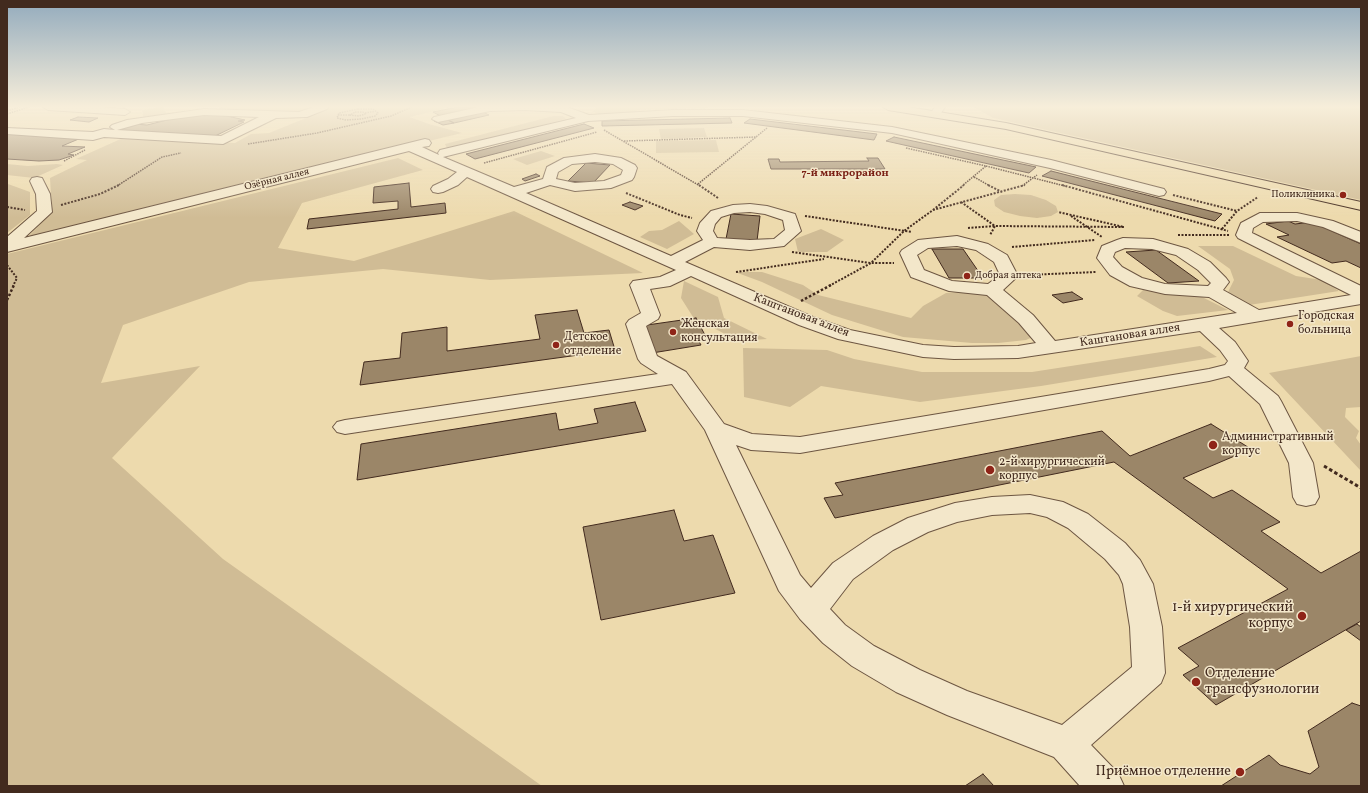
<!DOCTYPE html>
<html>
<head>
<meta charset="utf-8">
<style>
	body { margin:0 }
	#map { position:relative; width:1368px; height:793px; overflow:hidden; background:#eddaad; font-family:Vollkorn,serif }
	canvas { display:block }
	.frame { position:absolute; inset:0; border:8px solid #422a1e; pointer-events:none }
</style>
</head>
<body>
<div id="map">
<canvas width="1368" height="793"></canvas>
<div class="frame"></div>
</div>
<script>
const ctx = document.querySelector('canvas').getContext('2d');
ctx.lineJoin = 'round';
function paint(path, color) {
  ctx.fillStyle = color;
  ctx.fill(path, 'evenodd');
}
function poly(rows) {
  const path = new Path2D();
  for (const r of rows) {
    path.moveTo(r[0], r[1]);
    for (let i = 2; i < r.length; i += 2) path.lineTo(r[i], r[i + 1]);
  }
  return path;
}
function trace(path, color, width, dash) {
  ctx.strokeStyle = color;
  ctx.lineWidth = width;
  ctx.lineCap = dash ? 'butt' : 'round';
  ctx.setLineDash(dash || []);
  ctx.stroke(path);
}
function write(font, color, halo, rows, align = 'center') {
  ctx.font = font + ' Vollkorn,serif';
  ctx.lineWidth = 3;
  ctx.setLineDash([]);
  ctx.textBaseline = 'middle';
  ctx.strokeStyle = halo;
  ctx.fillStyle = color;
  for (const [text, x, y, turn = 0] of rows) {
    ctx.save();
    ctx.translate(x, y);
    ctx.rotate((+turn || 0) * Math.PI / 180);
    ctx.textAlign = isNaN(turn) ? turn : align;
    if (halo) ctx.strokeText(text, 0, 0);
    ctx.fillText(text, 0, 0);
    ctx.restore();
  }
}
const green = poly([
	[162,107,167,114,143,117,142,110],
	[222,107,318,107,306,113,217,110],
	[327,107,451,107,410,117,429,124,462,133,27,238,52,212,50,178,87,160,76,159,125,137,235,143,251,134,269,133,306,118],
	[598,107,708,107,708,108,637,110,636,112,598,114,592,111],
	[974,107,1361,107,1361,200,993,118],
	[553,116,563,116,566,119,455,148,447,148,445,144],
	[704,128,707,137,661,139,659,129],
	[716,140,719,152,656,153,656,141],
	[541,151,555,156,527,165,513,159],
	[398,158,423,170,302,203,278,248,354,261,514,211,643,273,490,280,383,269,249,282,123,325,101,383,200,366,112,458,223,559,542,786,7,786,7,254],
	[7,164,28,166,57,164,63,165,34,178,7,175],
	[8,184,30,192,30,215,7,233],
	[1015,194,1031,195,1046,200,1056,206,1058,212,1051,216,1037,218,1020,216,1004,212,995,206,994,200,1001,195],
	[679,221,694,234,667,249,640,237,649,231,662,230],
	[821,229,844,240,827,252,798,252,795,239],
	[1198,246,1233,246,1296,276,1322,280,1339,291,1249,305,1228,292,1234,280,1230,269],
	[735,272,762,272,803,285,818,295,911,318,923,306,946,293,976,292,1000,298,1037,335,1026,340,998,343,972,343,903,337,832,315,762,282],
	[684,281,718,297,724,318,767,339,738,341,693,317,681,298],
	[1143,290,1200,296,1228,310,1177,316,1163,311,1137,296],
	[1200,346,1217,357,1041,386,920,402,821,386,790,407,744,397,743,348,827,350,854,359,922,372,1032,372],
	[1361,356,1361,407,1346,408,1345,417,1359,431,1356,438,1361,445,1361,471,1269,373]
]);
const building = poly([
	[458,107,482,107,442,117,433,112,458,107],
	[481,111,489,115,454,123,446,119,481,111],
	[206,114,231,114,227,116,245,120,238,121,244,122,215,136,118,130,134,124,147,125,175,118,204,115,206,114],
	[78,117,98,118,89,122,70,120,78,117],
	[730,118,732,123,602,126,602,121,730,118],
	[446,119,454,123,443,125,434,121,446,119],
	[750,119,877,134,874,140,744,123,750,119],
	[584,124,594,128,475,159,466,154,584,124],
	[7,134,81,138,62,146,85,147,68,154,74,155,59,160,39,161,7,159,7,134],
	[894,137,1036,167,1029,173,886,141,894,137],
	[867,158,878,158,885,169,771,169,768,159,779,159,780,162,869,161,867,158],
	[586,163,610,165,593,183,568,181,586,163],
	[1051,171,1222,214,1215,221,1042,176,1051,171],
	[536,174,540,176,525,181,522,179,536,174],
	[409,183,411,207,445,203,446,213,307,229,309,219,398,209,398,201,373,203,374,187,409,183],
	[630,202,643,206,635,210,622,205,630,202],
	[731,214,760,216,757,241,726,239,731,214],
	[1288,221,1295,224,1312,222,1361,244,1361,268,1346,261,1332,263,1277,237,1289,235,1266,224,1288,221],
	[932,249,963,249,983,278,949,278,932,249],
	[1156,250,1199,281,1168,283,1126,252,1156,250],
	[1072,292,1083,299,1063,303,1052,295,1072,292],
	[577,310,584,333,609,330,615,350,360,385,364,362,400,358,402,333,447,327,447,351,540,339,535,315,577,310],
	[696,318,706,337,697,338,701,345,652,353,640,326,696,318],
	[635,402,646,431,357,480,361,444,556,413,559,430,598,423,594,409,635,402],
	[1211,424,1251,449,1183,478,1213,498,1232,490,1280,522,1261,531,1321,573,1361,551,1361,621,1216,705,1183,675,1199,666,1178,648,1288,589,1114,462,835,518,824,498,843,495,835,483,1102,431,1130,456,1211,424],
	[674,510,684,541,713,535,735,593,601,620,583,527,674,510],
	[1357,624,1361,627,1361,641,1346,630,1357,624],
	[1352,703,1361,706,1361,786,1221,786,1269,755,1280,765,1310,774,1319,767,1308,731,1352,703],
	[983,774,994,786,965,786,983,774]
]);
const pathFar3 = poly([
	[358,109,373,109,378,113,375,116,361,119,346,120,337,118,339,113,358,109],
	[7,111,20,107],
	[355,112,363,112,365,114,359,116,350,115,355,112],
	[365,113,376,111],
	[7,114,29,107],
	[338,115,350,115],
	[604,130,700,186],
	[624,141,757,137],
	[248,144,317,133,391,116,412,107],
	[906,148,986,166,962,186],
	[64,161,85,150],
	[484,163,597,132],
	[986,166,1065,186],
	[974,177,990,186],
	[698,184,767,128],
	[117,186,162,157,181,153],
	[1022,186,1037,175]
]);
const pathFar2 = poly([
	[699,185,718,198],
	[988,185,1002,192],
	[1062,185,1228,231],
	[626,193,680,215,692,218],
	[1173,195,1237,211],
	[961,202,995,226,990,235],
	[61,205,100,194,119,185],
	[7,207,25,210],
	[933,210,964,185],
	[805,216,912,232],
	[1071,216,1102,237],
	[968,228,995,226,1124,227,1058,212],
	[1222,229,1237,211,1258,197],
	[1178,235,1229,235],
	[1012,247,1095,240],
	[792,252,871,263,894,263],
	[7,265,17,278,13,286],
	[736,272,824,259],
	[1027,275,1096,272],
	[829,286,871,263,904,231,933,210,1025,185]
]);
const pathFar1 = poly([
	[7,300,14,285],
	[801,301,831,285]
]);
const path = poly([
	[1324,466,1361,488]
]);
const minor = poly([
	[43,107,99,107,125,109,130,112,125,115,48,110,43,107],
	[314,107,328,107,327,109,307,117,276,118,223,144,104,137,93,140,7,134,7,128,93,132,104,129,115,130,110,127,112,125,127,120,204,109,299,112,314,107],
	[204,115,259,117,221,136,117,130,142,123,204,115],
	[479,107,567,107,589,115,673,110,743,110,892,127,1051,160,1164,189,1166,192,1164,195,1159,196,1050,168,892,133,743,116,673,116,588,121,443,157,514,187,543,179,547,167,564,158,595,154,621,158,635,165,637,168,634,177,632,180,611,188,575,191,550,185,526,193,671,256,703,240,697,231,700,223,711,211,733,205,750,204,767,206,795,214,801,231,784,246,750,250,714,247,685,262,813,317,850,330,923,345,954,347,1018,346,1036,343,1019,323,987,295,949,291,911,277,900,253,902,250,918,240,957,236,988,244,1007,255,1018,276,1003,290,1033,315,1055,341,1237,313,1209,297,1165,294,1130,286,1110,275,1097,258,1102,246,1117,240,1123,238,1153,239,1188,249,1210,262,1226,278,1229,282,1223,290,1259,310,1351,295,1238,238,1236,235,1241,223,1260,213,1297,213,1333,221,1361,232,1361,243,1323,227,1297,221,1263,222,1253,228,1252,233,1361,286,1361,304,1219,328,1235,342,1248,361,1244,368,1278,396,1281,401,1313,463,1319,497,1315,504,1306,506,1297,504,1293,497,1289,463,1260,404,1229,376,1209,381,800,453,751,450,736,445,800,575,811,588,833,563,873,536,908,518,955,503,992,497,1030,495,1063,502,1088,514,1125,543,1140,560,1153,584,1162,627,1165,673,1161,683,1091,745,1118,773,1124,786,1080,786,1054,757,947,715,896,692,852,666,823,643,800,619,779,591,705,430,672,384,345,434,337,432,333,427,337,422,345,420,658,374,641,363,638,359,626,324,629,320,641,313,630,285,633,281,660,277,676,270,467,177,458,185,443,192,438,193,433,192,431,189,433,186,448,179,457,172,409,151,7,252,7,237,37,211,36,194,30,181,32,178,37,177,42,178,50,194,52,212,24,238,425,139,429,140,431,143,429,146,422,147,439,155,438,153,440,150,576,118,561,112,525,110,490,111,438,122,432,119,434,117,479,107],
	[595,162,613,164,623,170,621,175,604,181,575,183,556,179,558,172,572,164,595,162],
	[750,212,765,214,783,220,785,230,774,239,750,240,717,238,713,231,715,224,721,217,734,213,750,212],
	[957,246,976,250,994,262,1000,275,988,284,952,281,924,270,917,255,928,248,957,246],
	[1125,248,1152,249,1176,255,1198,270,1211,283,1208,286,1165,284,1142,278,1122,267,1113,257,1115,252,1125,248],
	[691,276,799,325,838,339,923,357,954,359,1018,358,1200,331,1220,350,1228,361,1225,365,1209,369,800,437,752,434,724,424,686,372,657,356,646,326,658,319,660,315,650,289,670,286,691,276],
	[1030,513,1047,517,1068,528,1105,559,1119,575,1123,584,1130,627,1132,667,1062,725,967,691,920,670,874,646,845,625,830,609,853,579,893,550,928,532,957,522,992,515,1030,513],
	[935,107,945,107,939,116,935,117,930,114,935,107]
]);
const major = poly([
	[883,107,908,107,1006,123,1361,202,1361,210,1006,129,888,110,883,107]
]);
const markers = [
	[1343,195,4,"#8f2418"],
	[967,276,4,"#8f2418"],
	[1290,324,4,"#8f2418"],
	[673,332,4,"#8f2418"],
	[556,345,4,"#8f2418"],
	[1213,445,5,"#8f2418"],
	[990,470,5,"#8f2418"],
	[1302,616,5,"#8f2418"],
	[1196,682,5,"#8f2418"],
	[1240,772,5,"#8f2418"]
];
const farStreetnames = [
	["Озёрная аллея",277,180,-14]
];
const farPoinames = [
	["Поликлиника",1335,195],
	["Добрая аптека",975,276,"left"]
];
const farNeighbourhoodnames = [
	["7-й микрорайон",845,174]
];
const streetNames = [
	["Каштановая аллея",801,316,21],
	["Каштановая аллея",1130,336,-9]
];
const poiNames = [
	["Городская",1298,317],
	["больница",1298,331],
	["Женская",681,325],
	["консультация",681,339],
	["Детское",564,338],
	["отделение",564,352],
	["Административный",1222,438],
	["корпус",1222,452],
	["2-й хирургический",999,463],
	["корпус",999,477]
];
const nearPoinames = [
	["1-й хирургический",1293,608],
	["корпус",1293,624],
	["Отделение",1205,674,"left"],
	["трансфузиологии",1205,690,"left"],
	["Приёмное отделение",1231,772]
];
paint(green, '#d0bc95');
paint(building, '#9b8668');
trace(building, '#422a1e', 1);
trace(minor, '#6d5642', 2);
trace(major, '#422a1e', 2);
trace(pathFar3, '#422a1e', 1.5, [1.5, 1]);
trace(pathFar2, '#422a1e', 2, [2, 1.5]);
trace(pathFar1, '#422a1e', 2.5, [2.5, 2]);
trace(path, '#422a1e', 3, [3.5, 2.5]);
paint(minor, '#f3e7ca');
paint(major, '#eddaad');
const sky = ctx.createLinearGradient(0, 0, 0, 218);
sky.addColorStop(0, '#93abbd');
sky.addColorStop(0.49, '#f7eeda');
sky.addColorStop(1, '#f7eeda00');
ctx.fillStyle = sky;
ctx.fillRect(0, 0, 1368, 218);
for (const [x, y, r, color] of markers) {
  const dot = new Path2D();
  dot.arc(x, y, r, 0, 2 * Math.PI);
  ctx.fillStyle = color;
  ctx.fill(dot);
  trace(dot, '#f3e7ca', 1.5);
}
write('10px', '#422a1e', '#f3e7ca', farStreetnames);
write('10px', '#422a1e', '#f3e7ca', farPoinames, 'right');
write('bold 11px', '#7a1f14', '#f3e7ca', farNeighbourhoodnames);
write('12px', '#422a1e', '#f3e7ca', streetNames);
write('12px', '#422a1e', '#f3e7ca', poiNames, 'left');
write('14px', '#422a1e', '#f3e7ca', nearPoinames, 'right');
</script>
</body>
</html>
